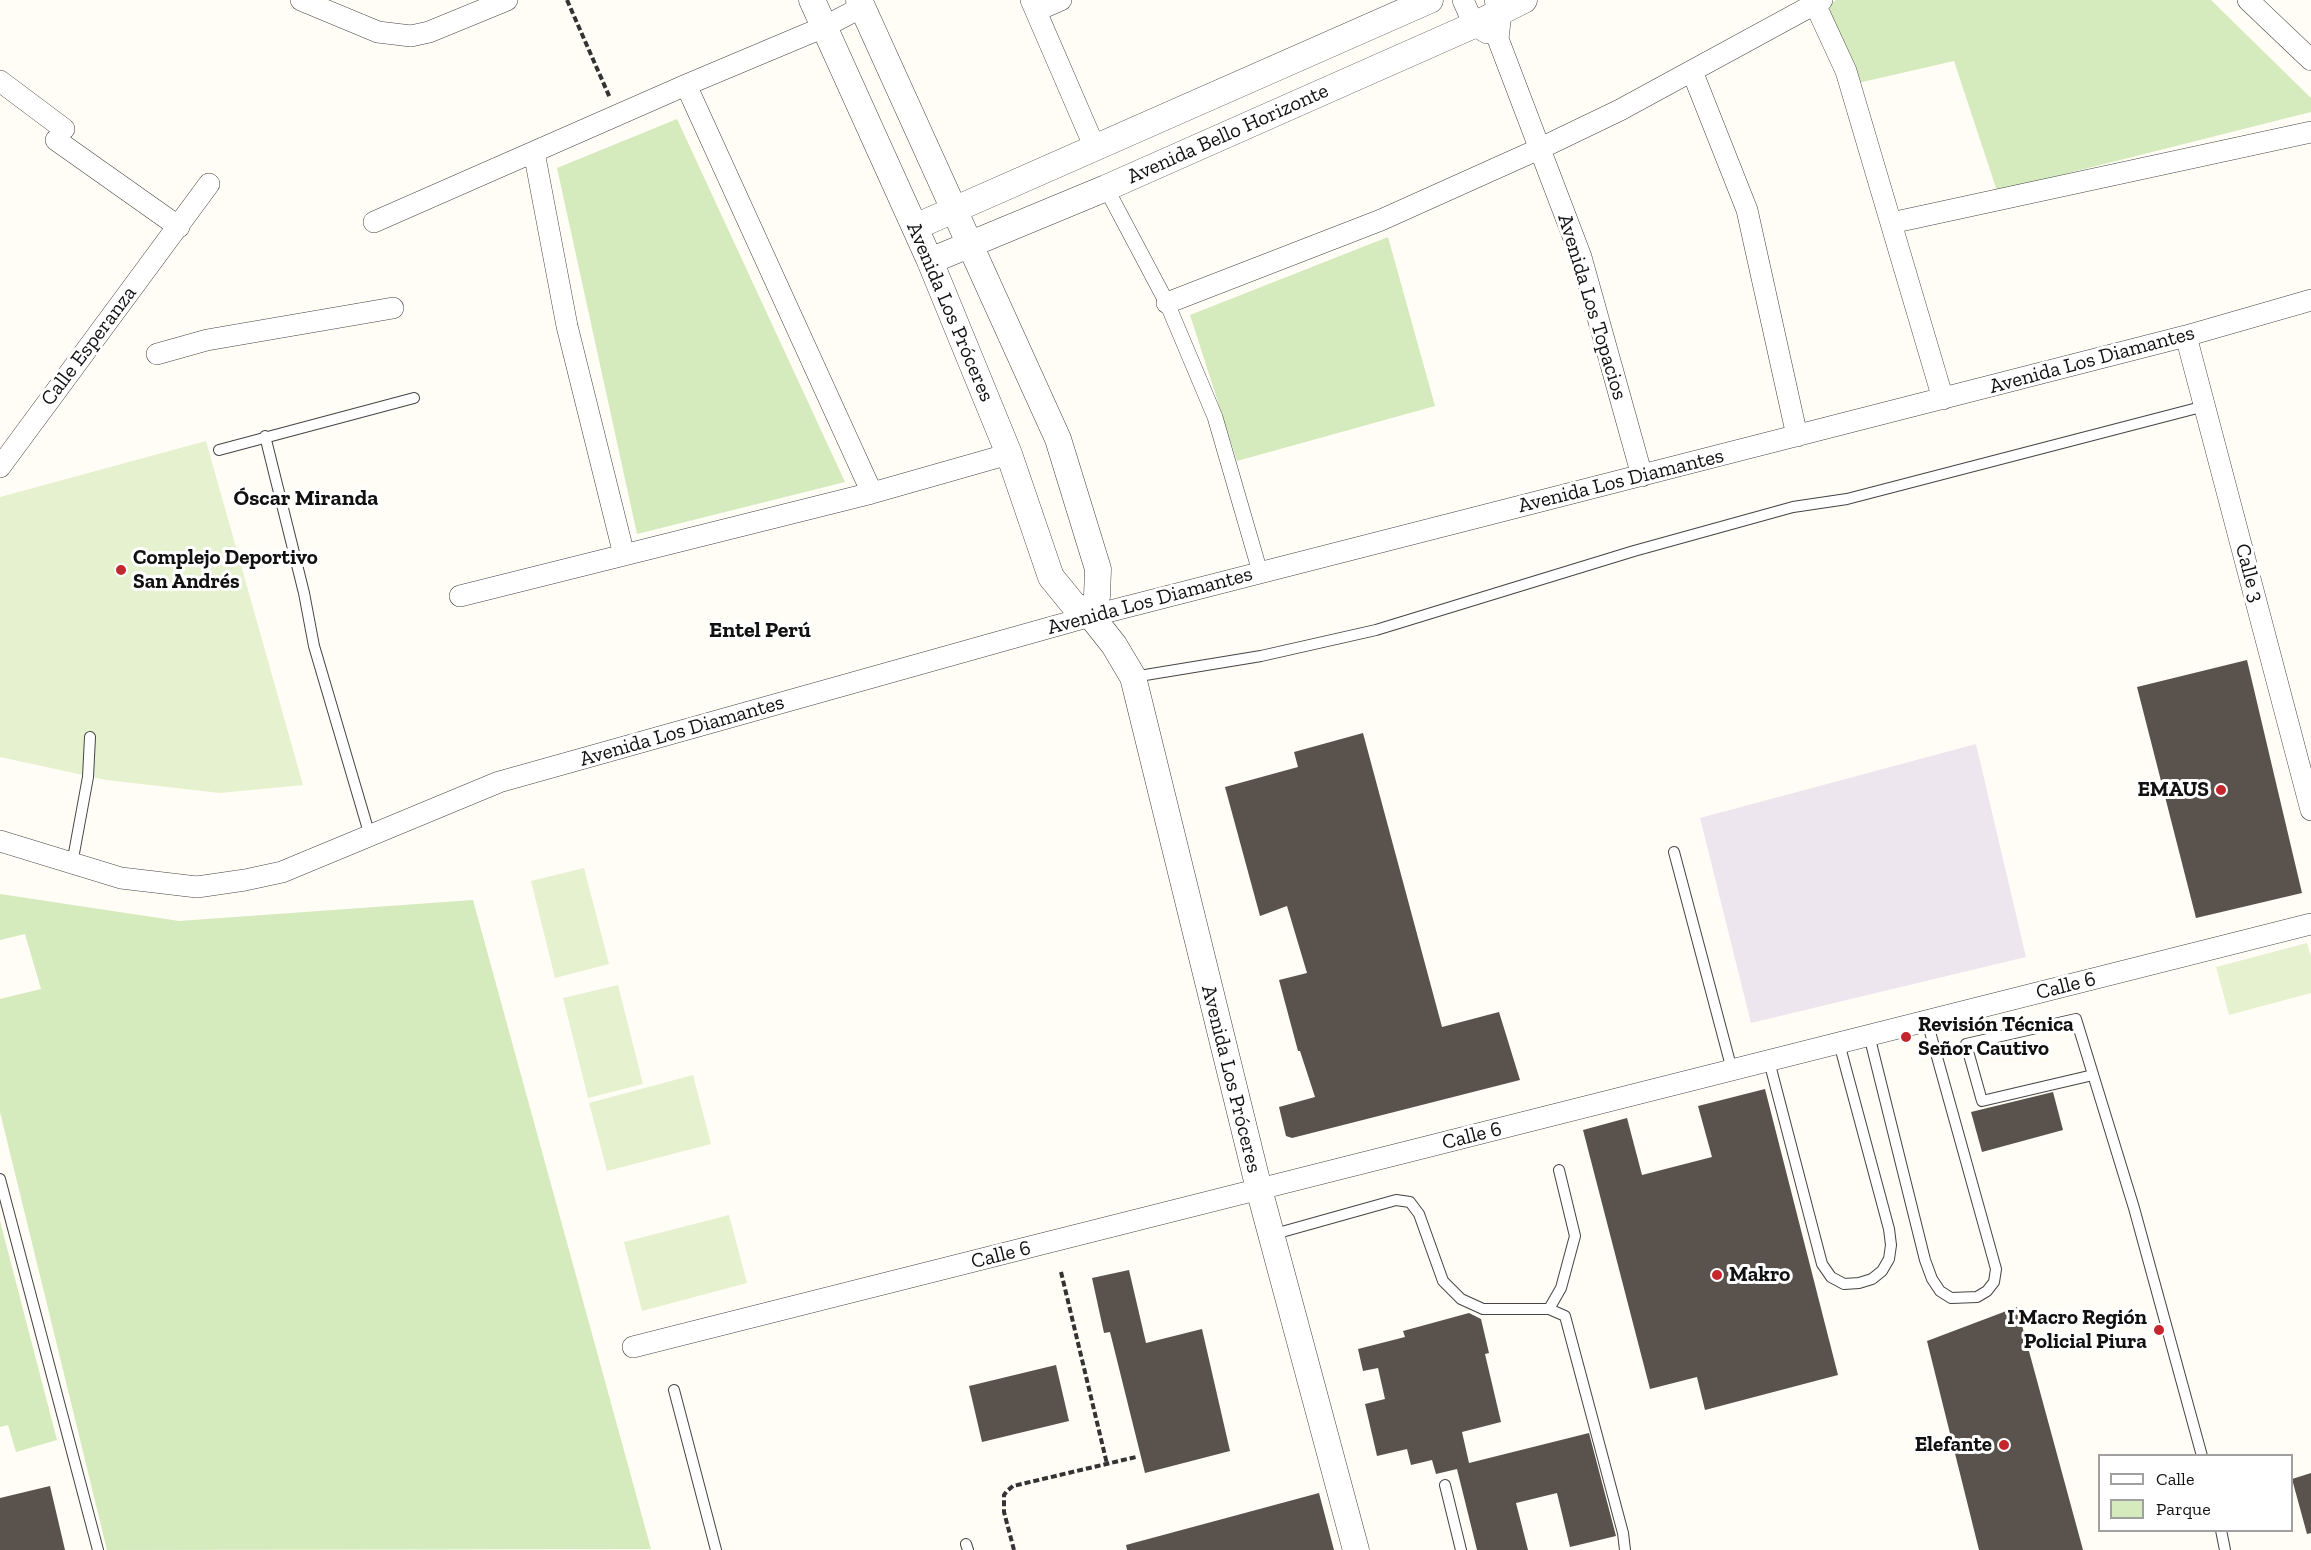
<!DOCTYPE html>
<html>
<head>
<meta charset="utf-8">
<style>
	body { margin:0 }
	#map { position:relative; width:2311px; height:1550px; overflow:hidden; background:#fffdf5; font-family:"Zilla Slab",serif }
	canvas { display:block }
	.legend { position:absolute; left:2098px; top:1454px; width:195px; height:78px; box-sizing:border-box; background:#fff; border:2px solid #a0a0a0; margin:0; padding:8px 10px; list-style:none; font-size:18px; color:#111 }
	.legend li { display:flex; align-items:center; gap:12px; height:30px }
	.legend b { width:30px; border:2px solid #a0a0a0 }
</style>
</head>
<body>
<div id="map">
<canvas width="2311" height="1550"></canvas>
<ul class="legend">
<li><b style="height:8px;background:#fff"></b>Calle</li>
<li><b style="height:16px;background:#d5ebbd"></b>Parque</li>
</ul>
</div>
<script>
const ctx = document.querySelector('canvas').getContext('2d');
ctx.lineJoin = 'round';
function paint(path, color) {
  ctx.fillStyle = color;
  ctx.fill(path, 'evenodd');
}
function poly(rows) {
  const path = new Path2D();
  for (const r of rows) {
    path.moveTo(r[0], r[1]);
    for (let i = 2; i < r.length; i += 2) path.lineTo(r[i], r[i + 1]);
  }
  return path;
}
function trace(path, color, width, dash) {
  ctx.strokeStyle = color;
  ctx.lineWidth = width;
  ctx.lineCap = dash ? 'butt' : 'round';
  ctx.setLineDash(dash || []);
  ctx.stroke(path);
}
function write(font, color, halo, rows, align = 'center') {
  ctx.font = font + ' "Zilla Slab",serif';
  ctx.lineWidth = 6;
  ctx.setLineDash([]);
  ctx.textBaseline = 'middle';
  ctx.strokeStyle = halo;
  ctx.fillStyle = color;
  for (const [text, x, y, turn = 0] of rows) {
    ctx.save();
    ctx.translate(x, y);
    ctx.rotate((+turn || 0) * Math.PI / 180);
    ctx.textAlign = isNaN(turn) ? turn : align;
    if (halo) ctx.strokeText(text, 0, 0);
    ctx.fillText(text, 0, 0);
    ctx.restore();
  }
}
const industrial = poly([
	[1976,744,2026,957,1751,1023,1700,818]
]);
const green = poly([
	[1836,0,2211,0,2311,98,2311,112,1997,191,1954,61,1858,83,1828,6],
	[677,119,845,482,637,534,557,168],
	[1388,237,1435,406,1237,461,1190,315],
	[0,894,179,921,473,900,651,1549,107,1550,0,1112,0,999,41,989,25,934,0,940],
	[0,1221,57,1440,16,1452,8,1425,0,1427]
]);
const pitch = poly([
	[206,441,303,785,220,793,106,780,0,757,0,497],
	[584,868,609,964,555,978,531,881],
	[2307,943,2311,957,2311,993,2229,1015,2216,967],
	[618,985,643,1084,588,1098,563,998],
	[693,1075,711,1144,607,1171,589,1103],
	[729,1215,747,1283,642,1311,624,1242]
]);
const building = poly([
	[2247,660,2302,893,2196,918,2137,687],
	[1363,733,1442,1027,1499,1012,1520,1080,1292,1138,1286,1136,1279,1107,1315,1097,1300,1051,1298,1051,1279,980,1307,973,1287,906,1260,916,1225,787,1298,767,1294,752],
	[1765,1089,1838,1375,1705,1410,1697,1377,1650,1389,1583,1130,1627,1118,1642,1175,1712,1157,1698,1106],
	[2053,1092,2063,1130,1982,1152,1971,1112],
	[1129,1270,1146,1343,1202,1329,1230,1451,1145,1473,1110,1332,1104,1333,1092,1278],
	[2017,1307,2083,1550,1979,1550,1927,1341],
	[1469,1313,1481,1319,1489,1353,1485,1354,1501,1422,1462,1432,1469,1463,1589,1433,1616,1536,1570,1547,1557,1493,1516,1503,1528,1550,1477,1550,1457,1469,1436,1474,1432,1460,1411,1465,1407,1449,1377,1456,1365,1404,1385,1399,1378,1368,1363,1371,1358,1349,1405,1337,1403,1331],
	[1056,1365,1069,1421,982,1442,969,1386],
	[2311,1473,2311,1533,2307,1534,2292,1479],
	[50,1486,65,1550,0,1550,0,1498],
	[1319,1493,1334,1550,1127,1550,1126,1545]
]);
const path = poly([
	[567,0,610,98],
	[1061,1272,1107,1464],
	[1014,1550,1004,1512,1004,1495,1007,1491,1013,1486,1136,1457]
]);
const service = poly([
	[265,436,304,593,314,646,370,836],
	[219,450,414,398],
	[1133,677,1261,656,1376,630,1634,551,1793,507,1847,499,2205,406],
	[1674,852,1732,1070],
	[72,864,88,777,90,737],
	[1869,1035,1925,1260,1932,1279,1940,1291,1951,1298,1977,1297,1987,1291,1994,1282,1996,1269,1927,1021],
	[1769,1061,1822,1264,1831,1277,1844,1284,1859,1283,1872,1279,1882,1271,1889,1259,1891,1245,1889,1229,1839,1043],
	[2093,1075,1982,1101,1966,1044,2076,1019,2134,1208,2202,1456],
	[0,1179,98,1550],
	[1271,1235,1396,1200,1410,1202,1419,1214,1443,1281,1461,1299,1483,1309,1549,1309,1565,1316,1623,1533,1625,1550],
	[1549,1309,1561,1288,1575,1236,1559,1170],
	[674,1390,716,1550],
	[1445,1485,1461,1550],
	[2221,1530,2225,1550],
	[966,1544,968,1550]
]);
const pedestrian = poly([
	[1106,188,1167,303,1215,417,1260,572]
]);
const minor = poly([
	[301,0,378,32,411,36,429,32,507,0],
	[1031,0,1095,148],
	[1463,0,1474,25,1487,33],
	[1495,0,1501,12,1498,39,1581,257,1642,476],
	[2248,0,2311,60],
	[1815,4,1846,71,1943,399],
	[1036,11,1061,0],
	[1692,71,1747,210,1797,436],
	[0,81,64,129],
	[686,85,872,493],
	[56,140,179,227],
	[534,152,567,326,624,555],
	[374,222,686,85,824,27,862,7],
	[1891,223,2311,132],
	[1167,303,1381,220,1539,149,1620,110,1822,0],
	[2186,336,2311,810],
	[157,354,207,340,393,308],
	[0,467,209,184],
	[460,596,872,493,1009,454],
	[0,841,121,878,197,887,245,880,282,872,499,782,1091,616,2186,336,2311,300],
	[633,1347,2311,924]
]);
const tertiary = poly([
	[812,0,930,261,1009,454,1051,577,1073,604,1091,616,1114,645,1133,677,1259,1189,1356,1550],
	[859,0,1058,439,1098,569,1097,596,1091,616],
	[915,227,1430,0],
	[930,261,1106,188,1474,25,1524,0]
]);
const markers = [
	[121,570,6,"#c4262e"],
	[2221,790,6,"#c4262e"],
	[1906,1037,6,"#c4262e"],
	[1717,1275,6,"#c4262e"],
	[2159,1330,6,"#c4262e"],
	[2004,1445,6,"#c4262e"]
];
const streetNames = [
	["Avenida Bello Horizonte",1228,134,-24],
	["Avenida Los Topacios",1592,307,73],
	["Avenida Los Próceres",950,312,67],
	["Calle Esperanza",89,346,-53],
	["Avenida Los Diamantes",2092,360,-15],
	["Avenida Los Diamantes",1621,481,-14],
	["Calle 3",2249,573,75],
	["Avenida Los Diamantes",1150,601,-15],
	["Avenida Los Diamantes",682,731,-16],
	["Calle 6",2066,986,-14],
	["Avenida Los Próceres",1231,1079,76],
	["Calle 6",1472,1136,-14],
	["Calle 6",1001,1255,-14]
];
const poiNames = [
	["Complejo Deportivo",133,558],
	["San Andrés",133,582],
	["EMAUS",2209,790,"right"],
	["Revisión Técnica",1918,1025],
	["Señor Cautivo",1918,1049],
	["Makro",1729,1275],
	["I Macro Región",2147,1318,"right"],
	["Policial Piura",2147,1342,"right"],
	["Elefante",1992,1445,"right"]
];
const neighbourhoodNames = [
	["Óscar Miranda",306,499],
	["Entel Perú",760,631]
];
paint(industrial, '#eee6ef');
paint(green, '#d5ebbd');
paint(pitch, '#e6f2cf');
paint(building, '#5a524d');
trace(service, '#444', 12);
trace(pedestrian, '#444', 16);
trace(minor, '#444', 22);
trace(tertiary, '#444', 27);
trace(path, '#333', 4, [6, 3]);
trace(service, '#fff', 10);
trace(pedestrian, '#fff', 15);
trace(minor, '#fff', 21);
trace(tertiary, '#fff', 26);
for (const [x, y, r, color] of markers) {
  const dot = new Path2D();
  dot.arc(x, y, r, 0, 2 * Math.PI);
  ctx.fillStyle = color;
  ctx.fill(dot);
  trace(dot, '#fff', 2);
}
write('21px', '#111', '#fff', streetNames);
write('bold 21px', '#111', '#fff', poiNames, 'left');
write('bold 22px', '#111', '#fff', neighbourhoodNames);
</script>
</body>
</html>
